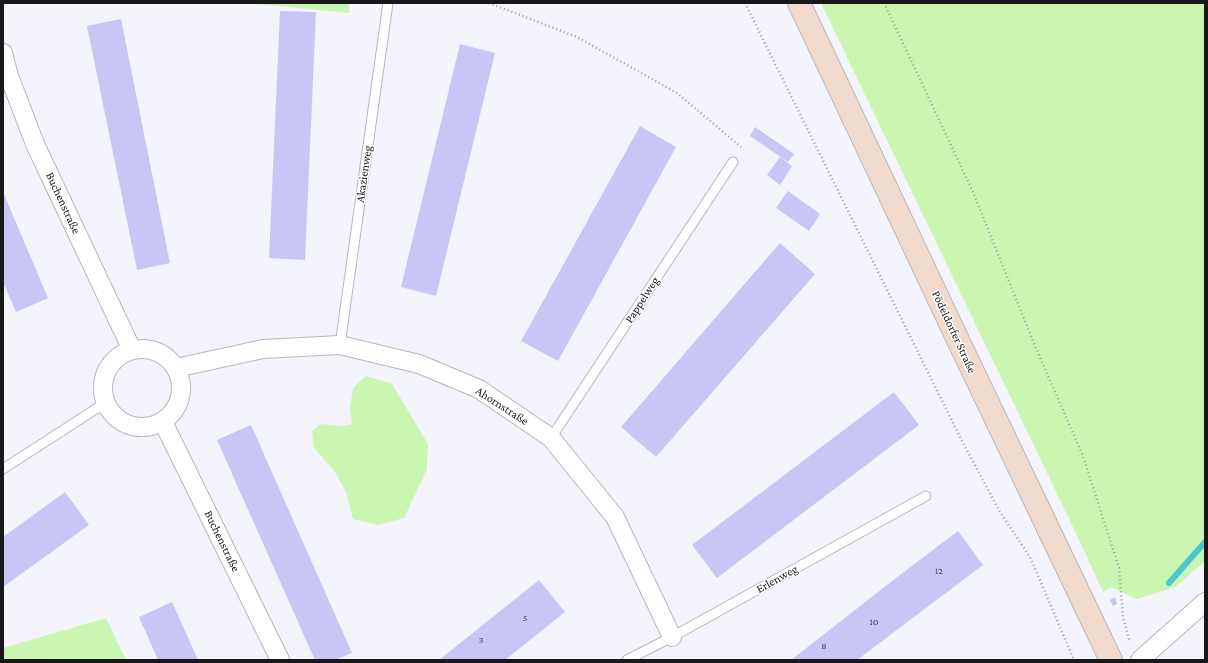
<!DOCTYPE html>
<html>
<head>
<meta charset="utf-8">
<style>
	body { margin:0 }
	#map { position:relative; width:1208px; height:663px; overflow:hidden; background:#f4f4fc; font-family:"Crimson Pro",serif }
	canvas { display:block }
	.frame { position:absolute; inset:0; border:4px solid #18181a; pointer-events:none }
</style>
</head>
<body>
<div id="map">
<canvas width="1208" height="663"></canvas>
<div class="frame"></div>
</div>
<script>
const ctx = document.querySelector('canvas').getContext('2d');
ctx.lineJoin = 'round';
function paint(path, color) {
  ctx.fillStyle = color;
  ctx.fill(path, 'evenodd');
}
function poly(rows) {
  const path = new Path2D();
  for (const r of rows) {
    if (r.length === 3) {
      path.moveTo(r[0] + r[2], r[1]);
      path.arc(r[0], r[1], r[2], 0, 2 * Math.PI);
      continue;
    }
    path.moveTo(r[0], r[1]);
    for (let i = 2; i < r.length; i += 2) path.lineTo(r[i], r[i + 1]);
  }
  return path;
}
function trace(path, color, width, dash) {
  ctx.strokeStyle = color;
  ctx.lineWidth = width;
  ctx.lineCap = dash ? 'butt' : 'round';
  ctx.setLineDash(dash || []);
  ctx.stroke(path);
}
function write(font, color, halo, rows, align = 'center') {
  ctx.font = font + ' "Crimson Pro",serif';
  ctx.lineWidth = 3;
  ctx.setLineDash([]);
  ctx.textBaseline = 'middle';
  ctx.strokeStyle = halo;
  ctx.fillStyle = color;
  for (const [text, x, y, turn = 0] of rows) {
    ctx.save();
    ctx.translate(x, y);
    ctx.rotate((+turn || 0) * Math.PI / 180);
    ctx.textAlign = isNaN(turn) ? turn : align;
    if (halo) ctx.strokeText(text, 0, 0);
    ctx.fillText(text, 0, 0);
    ctx.restore();
  }
}
const green = poly([
	[256,3,349,3,349,13,257,4],
	[821,3,1205,3,1205,561,1175,587,1137,599,1111,587,1103,592,1074,529],
	[366,376,392,384,428,444,427,469,404,518,378,525,353,519,346,492,335,472,314,448,312,431,320,424,342,426,352,424,350,408,353,388],
	[106,618,126,660,3,660,3,648]
]);
const stream = poly([
	[1169,583,1205,542]
]);
const building = poly([
	[280,11,316,12,305,260,269,258],
	[121,19,170,263,137,270,87,26],
	[460,44,495,53,436,296,401,287],
	[640,126,676,147,558,361,521,341],
	[755,127,794,154,788,162,750,136],
	[780,157,792,166,780,185,767,175],
	[788,191,820,214,809,231,776,208],
	[3,192,48,298,16,312,3,282],
	[780,243,815,274,656,457,621,427],
	[894,392,919,425,717,578,692,545],
	[251,425,352,653,335,660,315,660,217,440],
	[65,492,89,525,3,587,3,537],
	[958,531,983,565,857,660,791,660,896,578],
	[539,580,565,612,505,660,439,660],
	[1115,597,1117,604,1113,606,1110,600],
	[172,602,198,660,158,660,139,617]
]);
const path = poly([
	[489,3,577,37,677,93,741,147],
	[745,3,961,439,1000,512,1030,557,1074,660],
	[884,3,973,192,1035,346,1083,456,1119,568,1123,617,1130,642]
]);
const lane = poly([
	[340,345,388,3],
	[551,438,733,162],
	[3,469,105,403],
	[627,660,672,637,926,496]
]);
const street = poly([
	[3,53,9,76,35,144,132,350],
	[142,388,39],
	[176,368,263,349,340,345,419,364,479,389,551,438,615,517,672,637],
	[163,422,280,660],
	[1140,660,1205,602]
]);
const secondary = poly([
	[799,3,958,340,1111,660]
]);
const numberNames = [
	["12",939,571],
	["5",525,618],
	["10",874,622],
	["3",481,640],
	["8",824,646]
];
const streetNames = [
	["Akazienweg",364,174,-82],
	["Buchenstraße",63,203,65],
	["Pappelweg",642,300,-57],
	["Pödeldorfer Straße",954,332,65],
	["Ahornstraße",502,406,33],
	["Buchenstraße",222,541,64],
	["Erlenweg",777,579,-29]
];
paint(green, '#caf6b1');
trace(stream, '#4ac8ce', 6);
paint(building, '#c8c6f5');
trace(lane, '#b6b6be', 11);
trace(street, '#b6b6be', 20);
trace(secondary, '#b6b6be', 24);
trace(path, '#9f9fa5', 2.5, [1, 3]);
trace(lane, '#fff', 9);
trace(street, '#fff', 18);
trace(secondary, '#f1dace', 22);
write('10px', '#444451', null, numberNames);
write('12px', '#18181a', '#fff', streetNames);
</script>
</body>
</html>
